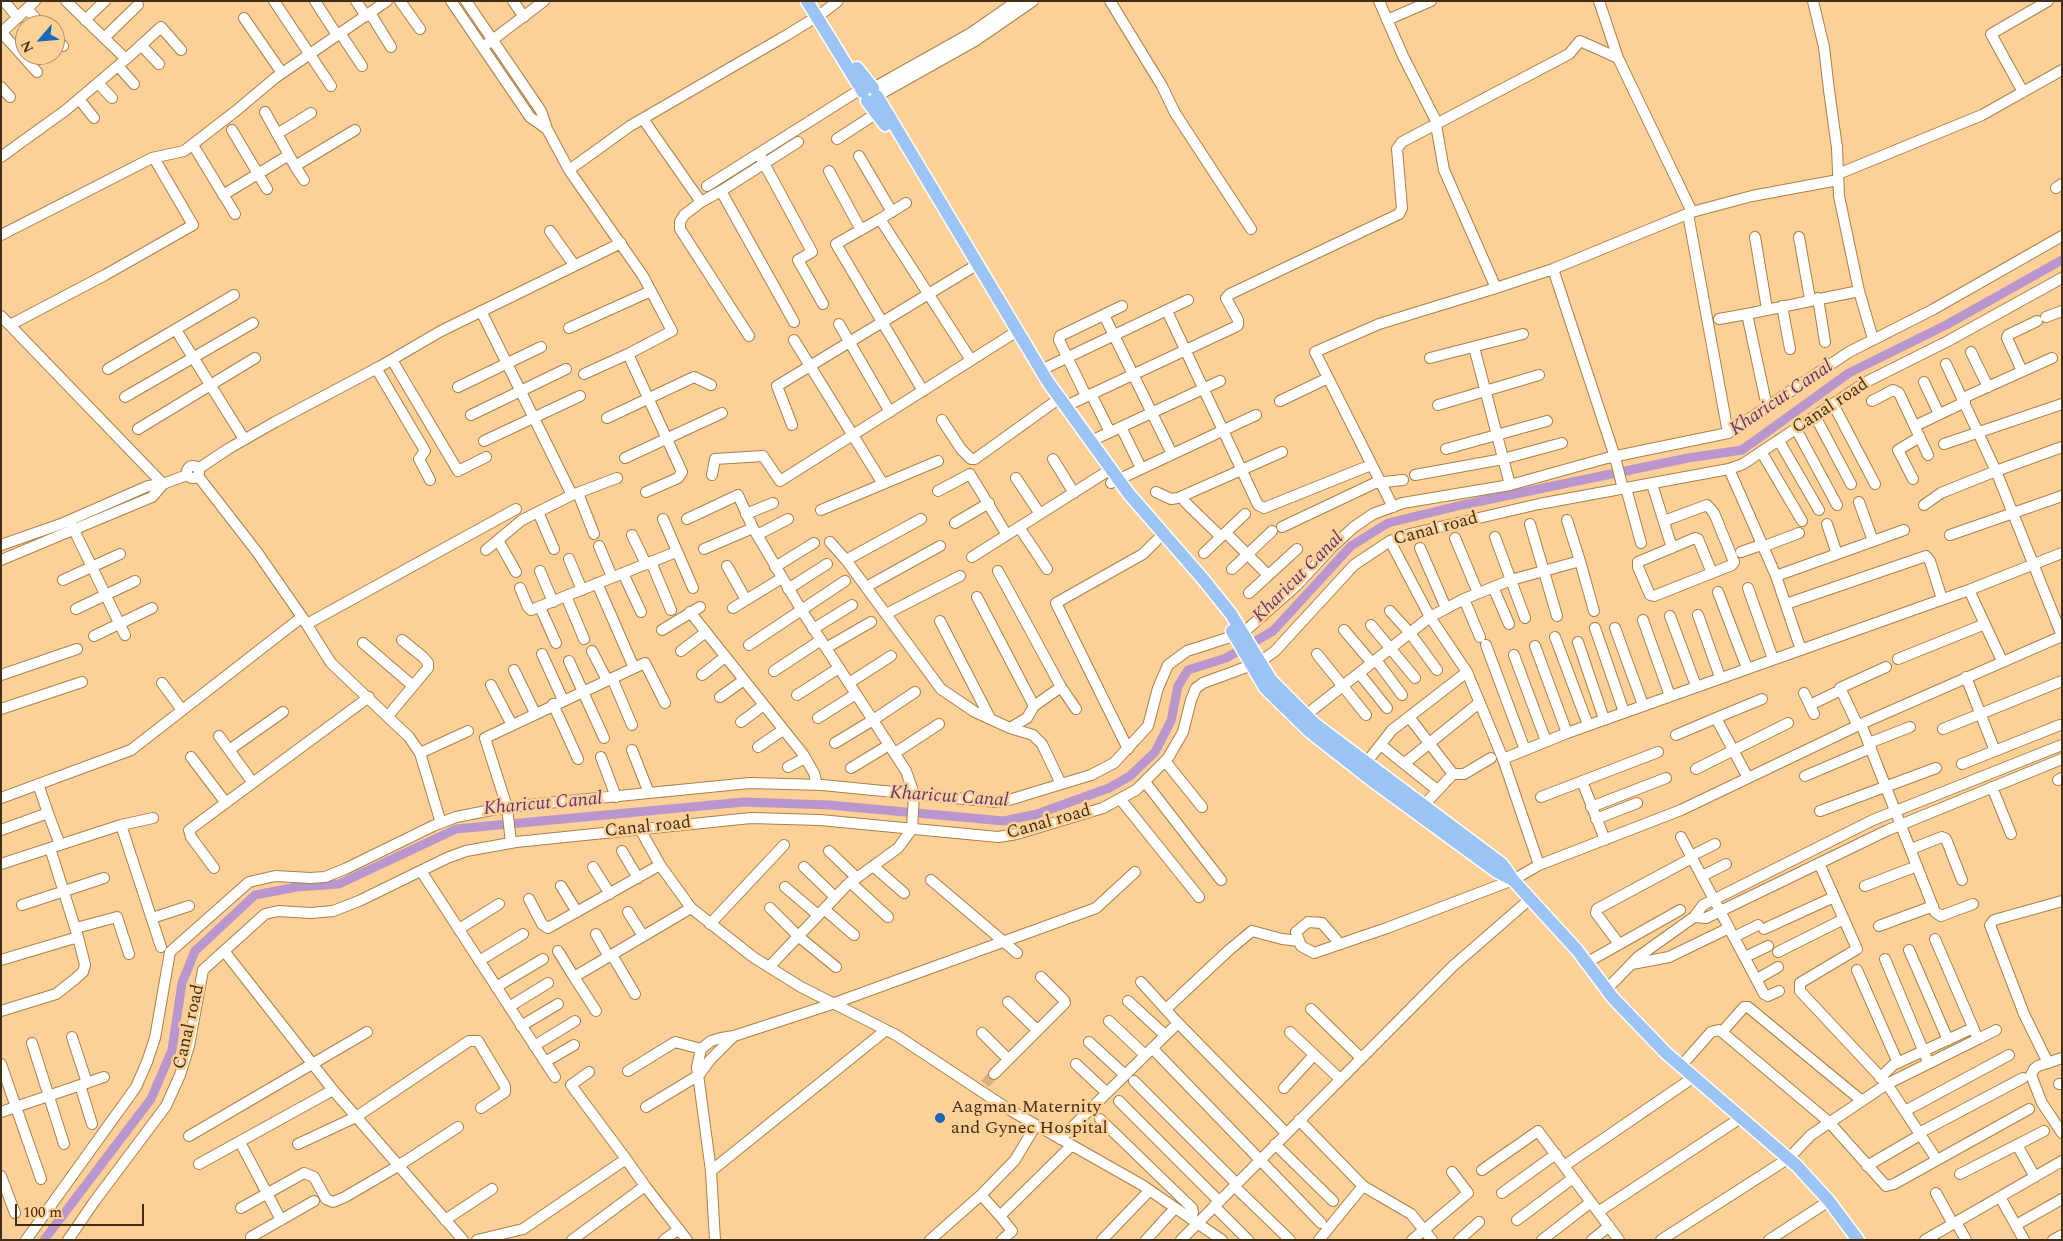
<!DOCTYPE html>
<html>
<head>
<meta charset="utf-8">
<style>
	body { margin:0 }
	#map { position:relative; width:2063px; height:1241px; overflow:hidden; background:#fcd097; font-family:Spectral,serif }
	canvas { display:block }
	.frame { position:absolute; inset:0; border:2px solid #402e17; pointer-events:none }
	.north { position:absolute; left:15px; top:15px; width:50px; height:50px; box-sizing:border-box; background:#fcd097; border:1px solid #b18f64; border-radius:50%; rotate:243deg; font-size:14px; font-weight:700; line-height:20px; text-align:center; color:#402e17 }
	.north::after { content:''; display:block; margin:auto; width:18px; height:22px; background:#1b68b7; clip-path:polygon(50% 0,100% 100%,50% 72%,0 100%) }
	.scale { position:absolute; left:15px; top:1204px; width:129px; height:22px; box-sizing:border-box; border:2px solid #402e17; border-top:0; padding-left:6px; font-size:15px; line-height:18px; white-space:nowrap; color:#402e17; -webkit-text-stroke:4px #fcd097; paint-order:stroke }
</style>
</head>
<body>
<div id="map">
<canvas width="2063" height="1241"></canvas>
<div class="frame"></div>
<div class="north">N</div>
<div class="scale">100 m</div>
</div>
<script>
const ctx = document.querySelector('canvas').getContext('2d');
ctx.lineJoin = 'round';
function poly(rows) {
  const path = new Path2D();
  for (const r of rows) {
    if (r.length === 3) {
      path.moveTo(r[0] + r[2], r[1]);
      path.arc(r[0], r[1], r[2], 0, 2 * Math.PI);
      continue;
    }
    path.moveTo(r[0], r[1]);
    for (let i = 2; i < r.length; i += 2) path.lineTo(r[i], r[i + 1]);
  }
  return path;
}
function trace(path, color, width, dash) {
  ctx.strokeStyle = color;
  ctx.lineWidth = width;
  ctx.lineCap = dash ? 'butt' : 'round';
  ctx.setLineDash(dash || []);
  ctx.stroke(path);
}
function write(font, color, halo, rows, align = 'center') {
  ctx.font = font + ' Spectral,serif';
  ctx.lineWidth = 5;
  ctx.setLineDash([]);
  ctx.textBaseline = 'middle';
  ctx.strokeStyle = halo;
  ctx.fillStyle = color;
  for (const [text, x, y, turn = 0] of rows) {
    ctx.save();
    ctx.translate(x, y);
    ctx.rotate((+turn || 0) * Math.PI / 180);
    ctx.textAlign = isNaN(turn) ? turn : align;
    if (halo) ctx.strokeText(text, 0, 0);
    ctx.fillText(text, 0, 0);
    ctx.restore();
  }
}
const canal = poly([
	[44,1240,151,1099,172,1050,182,983,195,951,255,895,297,887,339,884,456,829,744,802,829,805,1004,821,1037,814,1109,788,1130,776,1155,752,1171,721,1178,686,1188,670,1226,658,1273,631,1351,546,1388,523,1462,505,1688,458,1742,450,1849,373,1948,324,2062,260]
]);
const minorTunnel = poly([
	[985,1084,994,1074]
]);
const minor = poly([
	[4,1,18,18],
	[274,1,331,86],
	[315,1,337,35],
	[356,1,366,16],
	[400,1,420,29],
	[451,1,530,117,547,129],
	[466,1,541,111,547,129,569,170,643,276,672,331,628,354,682,472,678,478,646,492],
	[513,1,524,17],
	[1110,1,1162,86,1175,113,1251,229],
	[1379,1,1403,56,1435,119,1444,170,1496,288,1553,269,1692,212,1752,196,1838,180],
	[1599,1,1618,58],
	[1813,1,1824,47,1829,90,1837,148,1839,196,1859,291,1873,339],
	[27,9,42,25],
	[370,13,391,47],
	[244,18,282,73],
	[85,20,105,1],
	[1387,20,1431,1],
	[1,33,35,1],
	[2,33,37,72],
	[340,33,362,66],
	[55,38,63,46],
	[104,38,138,5],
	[487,44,544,1],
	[141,45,159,64],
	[126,59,161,27,181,50],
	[118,66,134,84],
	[98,83,112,98],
	[1,87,10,97],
	[873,88,971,33,1017,1],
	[2023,92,1991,34,2048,1],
	[877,96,975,41,1033,1],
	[79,99,94,118],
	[265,112,295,166,355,130],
	[643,119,701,202,721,191,794,322],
	[232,130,267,189],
	[277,134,311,113],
	[837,139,877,113],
	[193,145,235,214],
	[759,154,812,252,798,260,823,304],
	[859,156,892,212],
	[1,157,66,110,126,59,66,1],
	[295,166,304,180],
	[569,170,630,126,787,35,821,14,838,1],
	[829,171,861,230],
	[1838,174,1982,115,2062,70],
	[707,186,861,89],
	[2056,188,2062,184],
	[721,191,798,142],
	[223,195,289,155],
	[701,202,684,215,680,222,680,229,749,336],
	[906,203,880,219,971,360],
	[1688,214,1728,433],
	[880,219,836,244,923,391],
	[550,231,574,265],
	[1,235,152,158,184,151,237,110,275,78,387,1],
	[1755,237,1767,309],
	[1799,237,1810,299],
	[1553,269,1615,457,1623,489],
	[1818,298,1825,342],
	[1782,306,1790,349],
	[481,311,572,495],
	[1167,311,1258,505,1264,508,1371,465],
	[1104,315,1172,454],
	[1,316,163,484],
	[2046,317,2062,311],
	[1719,319,1747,314],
	[839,324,890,412],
	[10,325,105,275,193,225,154,158],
	[569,328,651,291],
	[176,330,244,439],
	[794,340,883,484],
	[1474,347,1510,485],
	[1971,352,1988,387],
	[1430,358,1523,334],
	[392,360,458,471,486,457],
	[1946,364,1996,471,2062,636],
	[376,368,425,451,419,459,430,480],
	[108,369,234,295],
	[1041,370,1188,300],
	[2022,371,2007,338,2008,335,2037,321],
	[584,374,628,354],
	[1924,382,1939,414],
	[458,387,541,347],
	[1091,394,1110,432],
	[1086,396,1059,340,1060,336,1122,306],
	[125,397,253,323],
	[1963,398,2052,358],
	[1280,401,1328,378],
	[1872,401,1893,390,1899,393,1928,455],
	[1833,404,1875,484],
	[1438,405,1539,375],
	[1066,406,1235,327,1238,325,1238,320,1226,298,1230,294,1399,214,1402,208,1397,149,1402,142,1569,54,1580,41,1618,58,1692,212],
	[1767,407,1747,314,1859,291],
	[471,415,566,369],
	[1815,416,1851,484],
	[607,418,694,377,711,385],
	[942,420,961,449,971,459,975,459,1053,403],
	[792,425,777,386,978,264],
	[1915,426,1965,402],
	[1121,427,1141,468],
	[138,429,255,358],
	[1796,429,1837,505],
	[484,441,580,396],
	[1091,441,1220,381],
	[1779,441,1819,510],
	[1944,444,2062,404],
	[1446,449,1547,421],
	[1762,453,1802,521],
	[625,458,722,413],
	[1053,459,1074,493],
	[193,472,6],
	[198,469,228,449,275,422,381,366,441,331,621,243],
	[1729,469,1776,576],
	[712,475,715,459,763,456,780,481,1011,335],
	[1415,475,1503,459,1562,443],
	[198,476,257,552,302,617,331,663,409,737,420,753,441,823],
	[1016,478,1040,514],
	[1913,479,1898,450,1920,437],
	[1111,483,1256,415],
	[1652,484,1672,548],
	[1626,488,1641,543],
	[938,491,970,474,1007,535],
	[1156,492,1171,499,1178,498,1282,452],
	[578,493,594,534],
	[1185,502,1221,537],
	[1859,502,1873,541],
	[1924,505,1941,493,1996,471,2062,447],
	[1393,507,1315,352,1379,324,1496,288],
	[821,510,938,461],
	[538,512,554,549],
	[746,514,773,503],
	[663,519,693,588],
	[687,519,738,495,753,528,802,611,906,771,914,794,912,829,898,848,847,885,770,966],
	[1664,521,1707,505,1714,513,1734,562,1732,565,1654,596,1650,595,1638,567,1638,562,1695,538,1698,539,1712,573],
	[955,523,989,503],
	[1530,524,1557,616],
	[1827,524,1837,554],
	[72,526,125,635],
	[1019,527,1047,569],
	[1282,527,1375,483,1403,480],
	[1226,533,1268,575],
	[632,535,646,564],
	[757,535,788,519],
	[1950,535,2062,496],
	[1495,537,1525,618],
	[1455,538,1478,593],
	[498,540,516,572],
	[1390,541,1430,617,1467,672,1503,759],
	[830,542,846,560,941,689,975,712,1010,728,1033,735,1042,744,1061,784],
	[1,545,61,524,148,486,163,484,187,475],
	[599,546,612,577],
	[1762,547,1799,533],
	[1420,548,1446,608],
	[704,549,753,528],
	[486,550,522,520,572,495,617,478],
	[1741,552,1761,545],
	[1204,553,1245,514],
	[972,557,1111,469],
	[569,559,582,590],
	[1,560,152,497,163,484],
	[846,560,921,519],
	[1580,561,1594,611],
	[651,562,671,610],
	[727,566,746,600],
	[775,567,814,543],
	[1232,569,1272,531],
	[540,571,553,602],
	[623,573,641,612],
	[63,580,120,554],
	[866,587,940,546],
	[1493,587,1509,624],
	[520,588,528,607,531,610,676,552],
	[1748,588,1773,659],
	[788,589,827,564],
	[1969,590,2062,553],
	[1718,592,1747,668],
	[1249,593,1297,549],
	[566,596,584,639],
	[977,597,1034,706,1061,687,998,571],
	[1464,599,1480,637],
	[1786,604,1926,556,1930,561,1942,599],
	[540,607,556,643],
	[733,608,782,578],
	[76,609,135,581],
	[1390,611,1410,633,1437,670],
	[690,612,803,754,814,773,817,785],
	[886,614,960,576],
	[1698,615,1720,677],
	[1670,616,1696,686],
	[1643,620,1670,696],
	[940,621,990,718],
	[307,624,516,509],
	[1371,625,1415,678],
	[1595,628,1624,712],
	[1615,628,1643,705],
	[813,629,852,605],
	[662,630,700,607],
	[1344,630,1372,663],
	[94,636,152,608],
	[1555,637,1588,725],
	[1578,642,1604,719],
	[363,643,413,686],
	[749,645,845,581],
	[1486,645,1525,750],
	[1535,646,1567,733],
	[826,648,871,622],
	[1801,650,1776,576,1904,530],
	[592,651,607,680],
	[681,651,706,632],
	[542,654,563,700],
	[1317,654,1366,715],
	[1514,655,1546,741],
	[1898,659,1985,624],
	[1376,660,1402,695],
	[569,661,604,738],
	[634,668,645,663,665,703],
	[514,670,535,713],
	[774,671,821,640],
	[1359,673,1387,708],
	[1,675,77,649],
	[702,675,725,657],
	[1966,677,1995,751],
	[612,678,632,725],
	[162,683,182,710],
	[849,683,891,656],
	[491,685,512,725],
	[1061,687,1076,709],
	[1804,693,1814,714],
	[797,695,839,668],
	[720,697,744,680],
	[553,704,578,759],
	[1810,705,1841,690],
	[1,709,82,682],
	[1306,715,1430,617,1464,599,1511,580,1580,561,1567,520],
	[388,716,428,668,428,663,423,657,402,640],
	[1409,717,1453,774],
	[818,718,856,694],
	[741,722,764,705],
	[1861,724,1935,912,1941,916,1973,904],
	[1858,726,1840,688,1886,667],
	[1010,728,1027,718,1034,706],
	[1943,729,2062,681],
	[1676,735,1716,718],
	[219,736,253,783],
	[835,743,873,720,915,692],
	[1869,743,1910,727],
	[1381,745,1437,790],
	[758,747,783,730],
	[1128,749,1056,603,1143,554,1157,540],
	[229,750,283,712],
	[632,750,649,793],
	[420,753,468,731],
	[895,753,939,724],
	[191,757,226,803],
	[601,757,616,797],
	[1165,761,1202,807],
	[1366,763,1392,730,1467,672],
	[1405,763,1479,703],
	[1962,764,2060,725],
	[788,767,805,758],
	[851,768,889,745],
	[1696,769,1788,723],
	[1805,776,1871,748],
	[1748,778,1716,718,1762,699],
	[2058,780,2062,778],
	[1582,781,1605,840],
	[1145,782,1221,880],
	[38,784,48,813],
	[1992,787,2011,834],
	[1541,797,1658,752],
	[1,798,131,750,302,617],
	[1121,800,1199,897],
	[1423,806,1453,774,1464,774,1491,758],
	[1591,807,1666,778],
	[1820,811,1936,768],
	[1596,819,1637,803],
	[121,825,161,947],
	[640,829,660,865,691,908,753,957,801,987,896,1035,1008,1109,1142,1185,1222,1240],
	[1,830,48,813,60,845],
	[1681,837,1692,858],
	[511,843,507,807,485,738,634,668,597,583],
	[1911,849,1942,837,1946,839,1962,880],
	[622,851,638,878],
	[829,851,857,878],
	[1691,856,1715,844],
	[1819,863,1857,949,1800,983,1800,991,1887,1084,1937,1160],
	[1,864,121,825,153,818],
	[1539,865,1503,759,1567,733,1969,590,2002,661],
	[873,866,904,893],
	[593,867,610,894],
	[804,867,835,897],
	[214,868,191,837,189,830,369,697],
	[421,871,555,1077],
	[1702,876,1726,864],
	[931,880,1017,953],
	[850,882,888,917],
	[561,886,577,912],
	[1865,886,1917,866],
	[785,887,818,915],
	[529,899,542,924,548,928,660,865],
	[22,905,104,878],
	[770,908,798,936,836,967],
	[824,909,854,935],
	[628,912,643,936],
	[1694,917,1706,918,1888,830,2062,759],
	[152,918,189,906],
	[710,924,784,845],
	[1879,926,1933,906],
	[76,928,117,917,129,954],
	[1729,928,1764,994,1768,996,1779,991],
	[459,929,499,904],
	[1764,929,1834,897],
	[596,934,609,957],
	[1734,937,1758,925],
	[1340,944,1322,923,1308,922,1296,932,1301,946,1314,953,1387,928,1513,880,1539,865,1681,810,1861,724,2062,636],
	[1619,944,1596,913,1597,909,1692,858,1729,928,1669,957,1632,964],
	[1909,950,1948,1040],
	[224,951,333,1090,463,1240],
	[558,951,574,977],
	[1778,952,1844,919],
	[612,955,635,994],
	[1745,957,1768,946],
	[1885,959,1928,1062],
	[1,960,78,937,50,848],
	[479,961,523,934],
	[1586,963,1680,910],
	[1857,970,1898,1063],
	[1757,979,1778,967],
	[1141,982,1178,1023,1286,1133],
	[496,987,543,959],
	[1607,989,1638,957,1694,917,1703,905,1873,820,2062,745],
	[1128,1001,1165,1035],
	[1008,1002,1037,1030],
	[509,1007,548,983],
	[1166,1009,1229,950,1252,931,1282,939,1299,941],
	[1311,1009,1361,1058],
	[1,1011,56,994,75,979,83,972,85,965,78,937],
	[596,1011,574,977,691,908],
	[1109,1021,1145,1055],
	[521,1026,558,1004],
	[1290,1032,1340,1079],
	[1722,1032,1744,1007,1748,1007,1862,1101],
	[982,1033,1008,1059],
	[72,1037,87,1083],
	[1978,1039,1996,1030],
	[1089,1042,1125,1075],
	[32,1043,64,1144],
	[534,1046,575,1021],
	[1152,1048,1321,1223],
	[2062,1058,2038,1066,2034,1069,2031,1075,2042,1103,2062,1133],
	[545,1062,574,1045],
	[2048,1063,2024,1014,1990,925,1994,920,2062,901],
	[1,1064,41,1179],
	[1076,1064,1107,1093],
	[1681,1066,1711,1032,1719,1030,1722,1032,1829,1122,1886,1186,1894,1184,2029,1109],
	[628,1071,675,1042,701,1049],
	[589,1072,571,1085,626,1159],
	[994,1074,1065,1003,1064,1000,1041,977],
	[1880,1078,1893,1065,1973,1028],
	[1134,1081,1236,1183],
	[2059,1084,2062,1084],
	[80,1085,92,1124],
	[1284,1088,1314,1055],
	[1119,1101,1219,1201],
	[646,1107,699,1075,710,1060,734,1036],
	[1905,1111,2009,1055],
	[1,1112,104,1077],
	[1100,1119,1192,1208,1193,1212,1191,1219],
	[1299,1120,1363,1186,1411,1214,1432,1240],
	[1919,1133,2023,1078],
	[189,1136,367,1032],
	[1060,1139,1178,1023],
	[240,1142,281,1220],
	[298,1144,356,1117,469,1041,478,1041,505,1086,505,1092,481,1108],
	[1275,1144,1333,1201],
	[2017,1145,2035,1177],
	[199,1164,333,1090],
	[1564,1166,1694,1077],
	[1867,1166,1920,1135],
	[1482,1170,1538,1131,1619,1240],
	[711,1171,886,1030],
	[1960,1174,2044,1131],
	[1,1176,15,1213],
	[1234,1186,1290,1240],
	[1502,1193,1556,1154],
	[1936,1193,1953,1224],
	[981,1195,1000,1216,1071,1146],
	[2000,1197,2024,1240],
	[1214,1206,1248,1240],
	[241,1208,304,1173,314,1177,326,1199,333,1202,345,1197,398,1166,458,1127],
	[1598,1212,1742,1117],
	[1000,1216,1012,1231,1002,1240],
	[445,1220,492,1189],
	[1517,1220,1573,1178],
	[1956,1222,1966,1240],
	[2016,1225,2062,1199],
	[251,1237,314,1201],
	[26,1240,136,1087,147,1062,155,1038,170,952,249,882,275,876,310,878,325,877,345,869,433,826,456,817,507,807,750,783,822,785,996,802,1009,800,1091,775,1114,763,1148,726,1158,688,1168,665,1187,651,1243,633,1297,585,1332,547,1354,527,1373,514,1403,503,1510,485,1607,458,1728,433,1849,352,1932,310,2062,236],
	[68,1240,94,1202,166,1106,180,1075,189,1046,203,970,265,914,278,911,311,913,333,911,359,901,447,858,466,851,516,842,751,818,820,820,998,837,1017,834,1103,808,1136,790,1168,758,1183,732,1191,700,1196,688,1203,683,1260,662,1275,651,1354,565,1390,541,1410,534,1539,504,1729,469,1743,464,1866,382,1948,341,2062,278],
	[477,1240,523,1229,626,1159,645,1186,687,1240],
	[572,1240,645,1186],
	[664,1240,679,1229],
	[715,1240,711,1171,697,1067,701,1049,711,1041,721,1038,734,1036,832,1004,1096,908,1135,872],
	[930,1240,981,1195,1015,1160,1036,1125],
	[1102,1240,1149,1191],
	[1146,1240,1175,1208],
	[1181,1240,1453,966,1530,899],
	[1319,1240,1363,1186],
	[1412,1240,1468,1193,1452,1172],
	[1459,1240,1479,1222],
	[1542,1240,1591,1202],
	[1592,1240,1609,1226],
	[1661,1240,1789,1158,1811,1135,1887,1084,1978,1039,1935,939],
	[1769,1240,1829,1201],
	[1925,1240,2062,1161],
	[2053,1240,2062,1235]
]);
const major = poly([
	[807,1,863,92],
	[857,68,873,88],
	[877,96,1048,382,1129,494,1203,579,1231,614,1271,680,1315,724,1502,864,1513,880,1577,950,1613,998,1666,1053,1797,1166,1829,1201,1858,1240],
	[867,101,885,125],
	[1232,631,1265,688,1309,731,1374,782,1497,872,1511,879]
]);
const markers = [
	[940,1118,6,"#1b68b7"]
];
const streetNames = [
	["Canal road",1831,407,-33],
	["Canal road",1436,530,-15],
	["Canal road",1049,823,-16],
	["Canal road",648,828,-6],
	["Canal road",190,1027,-77]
];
const poiNames = [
	["Aagman Maternity",951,1108],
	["and Gynec Hospital",951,1129]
];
const waterNames = [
	["Kharicut Canal",1782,399,-34],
	["Kharicut Canal",1299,578,-45],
	["Kharicut Canal",949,798,4],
	["Kharicut Canal",543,805,-5]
];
trace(canal, '#ba96ce', 9);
trace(minorTunnel, '#d6b07d', 10, [10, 5]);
trace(minor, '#a98048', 12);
trace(major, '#fff', 15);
trace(minor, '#fff', 10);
trace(major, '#9bc4f4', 12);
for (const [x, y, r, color] of markers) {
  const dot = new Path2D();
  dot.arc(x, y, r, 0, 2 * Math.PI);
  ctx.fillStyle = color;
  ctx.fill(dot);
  trace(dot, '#fcd097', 2);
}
write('18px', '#402e17', '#fcd097', streetNames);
write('18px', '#402e17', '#fcd097', poiNames, 'left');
write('italic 19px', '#623478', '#fcd097', waterNames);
</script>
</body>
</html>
